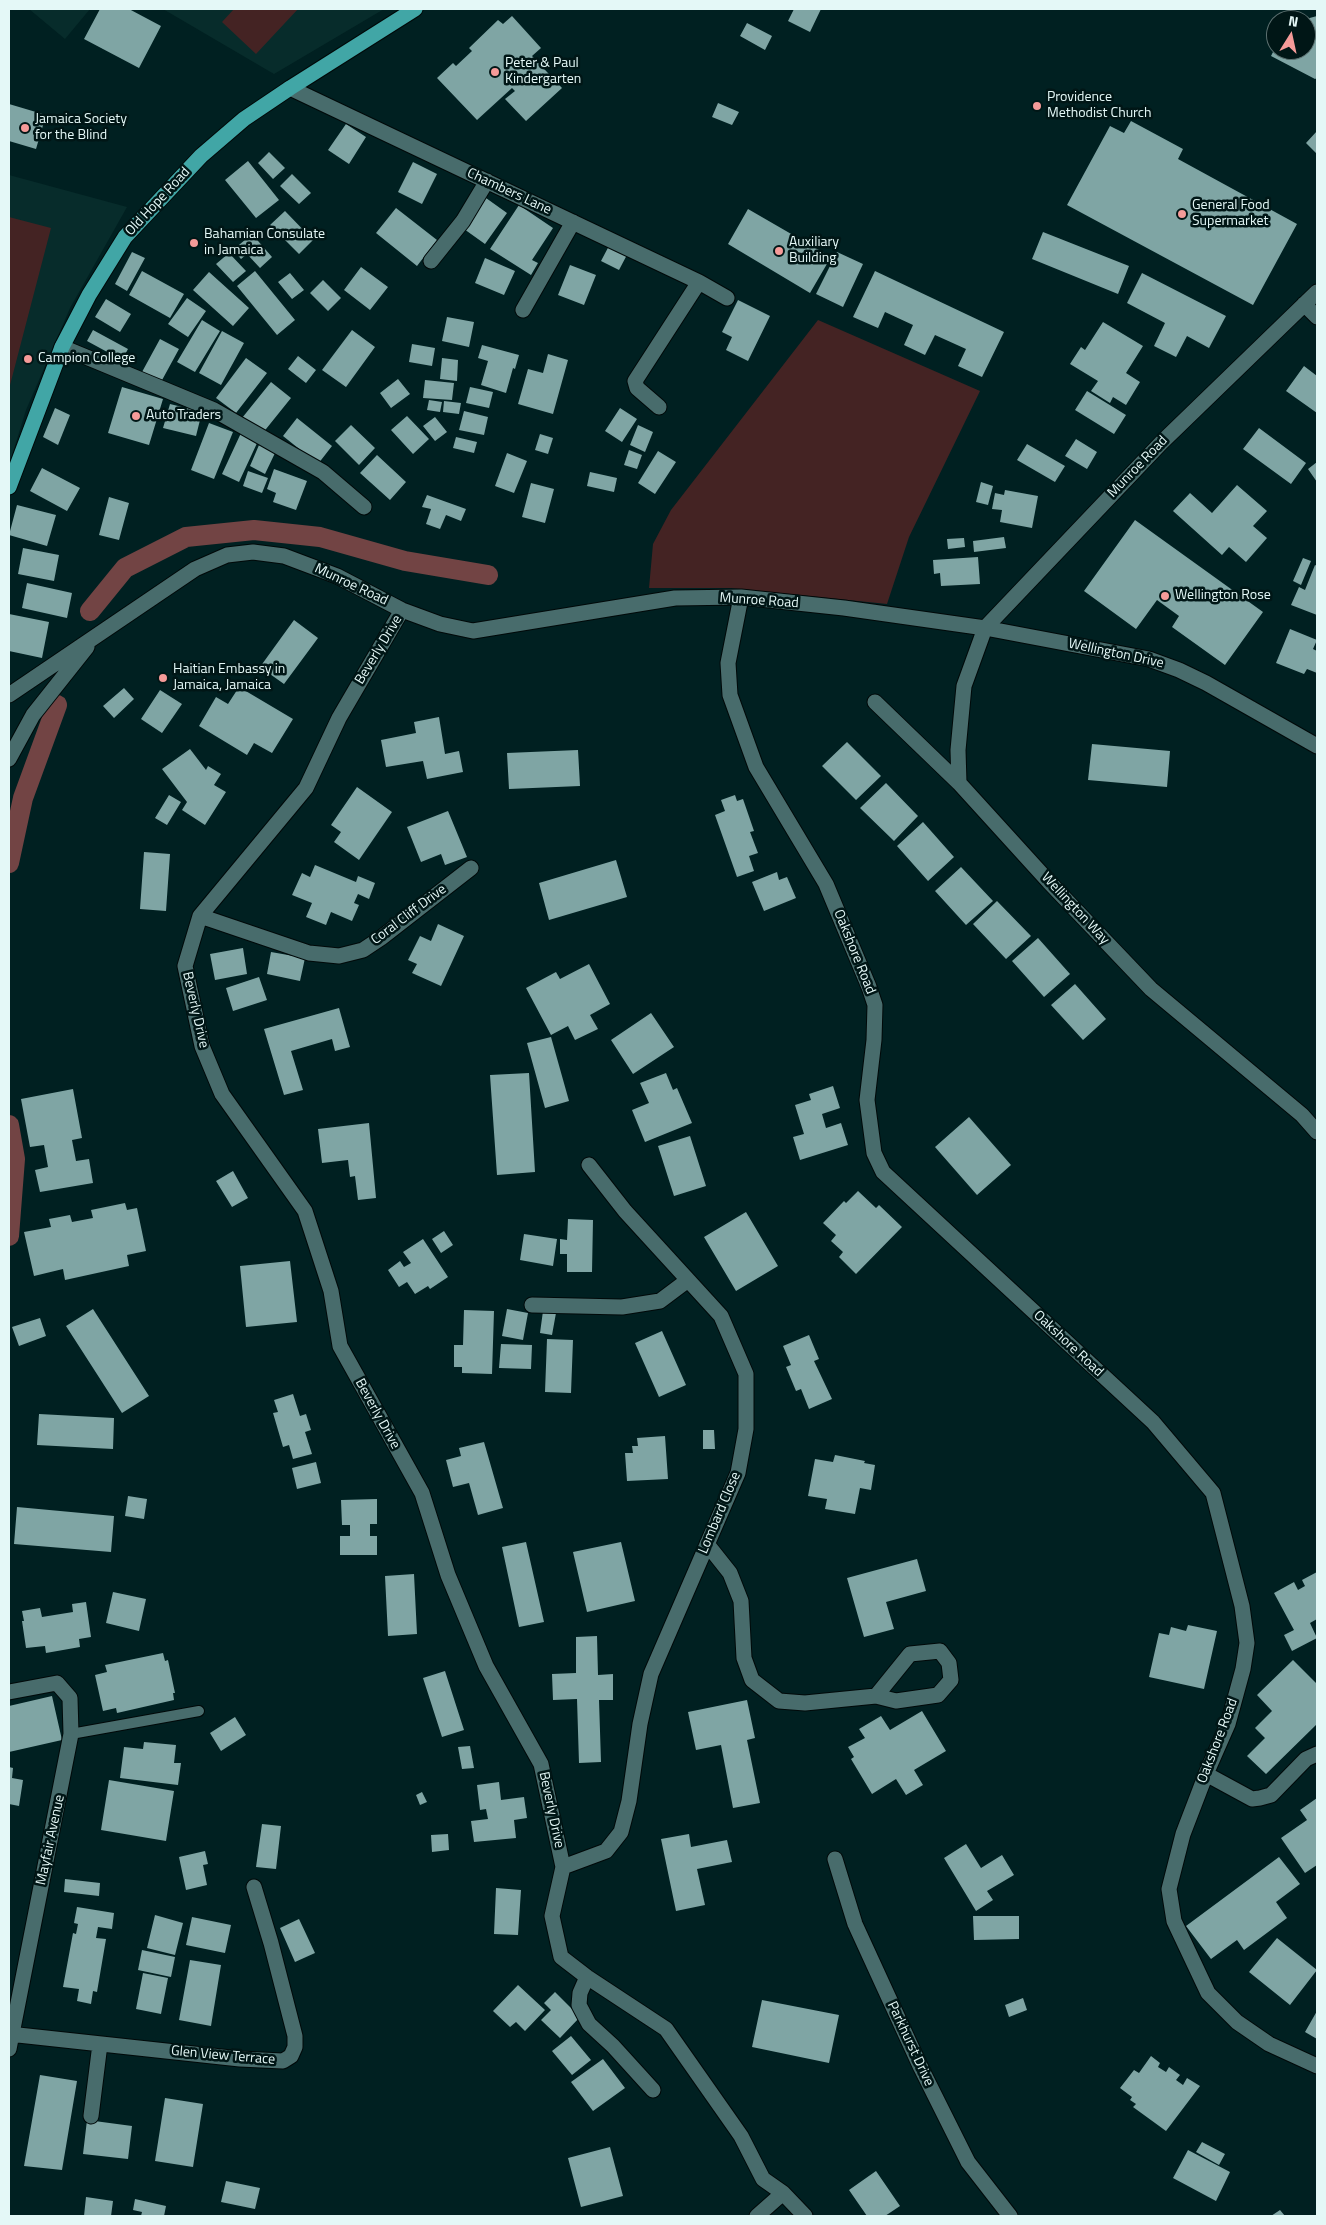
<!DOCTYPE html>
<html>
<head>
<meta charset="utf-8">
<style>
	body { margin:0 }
	#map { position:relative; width:1326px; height:2225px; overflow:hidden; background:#002021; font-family:"Titillium Web",sans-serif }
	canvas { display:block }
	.frame { position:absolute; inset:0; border:10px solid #e4f8f7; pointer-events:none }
	.north { position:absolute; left:1266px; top:10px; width:50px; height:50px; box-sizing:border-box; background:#001616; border:1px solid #5b7070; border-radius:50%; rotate:10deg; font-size:14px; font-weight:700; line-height:20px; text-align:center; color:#e4f8f7 }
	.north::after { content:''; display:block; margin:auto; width:18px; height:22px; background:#f59b99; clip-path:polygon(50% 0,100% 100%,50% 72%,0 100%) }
</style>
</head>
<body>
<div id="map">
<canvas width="1326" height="2225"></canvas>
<div class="frame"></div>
<div class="north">N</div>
</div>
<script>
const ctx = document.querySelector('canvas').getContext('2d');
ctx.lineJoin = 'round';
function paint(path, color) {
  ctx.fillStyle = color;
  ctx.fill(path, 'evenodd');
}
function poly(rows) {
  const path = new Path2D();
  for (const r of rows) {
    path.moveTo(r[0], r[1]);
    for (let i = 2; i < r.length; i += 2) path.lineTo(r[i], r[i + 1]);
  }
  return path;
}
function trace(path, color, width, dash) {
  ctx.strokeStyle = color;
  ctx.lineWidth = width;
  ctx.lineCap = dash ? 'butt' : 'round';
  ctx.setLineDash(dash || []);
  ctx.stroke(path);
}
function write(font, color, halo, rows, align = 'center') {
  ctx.font = font + ' "Titillium Web",sans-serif';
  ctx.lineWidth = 5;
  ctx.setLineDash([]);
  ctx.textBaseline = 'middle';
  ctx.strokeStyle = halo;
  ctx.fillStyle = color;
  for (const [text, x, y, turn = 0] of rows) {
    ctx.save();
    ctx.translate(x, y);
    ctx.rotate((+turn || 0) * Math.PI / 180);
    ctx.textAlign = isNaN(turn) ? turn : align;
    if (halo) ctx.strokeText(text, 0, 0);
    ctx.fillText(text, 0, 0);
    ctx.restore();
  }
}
const built = poly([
	[29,9,90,9,65,39],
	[163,9,384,9,274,74],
	[9,175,127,207,70,308,26,410,9,465]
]);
const green = poly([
	[234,9,298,9,256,54,222,22],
	[9,217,51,228,9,389],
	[818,320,980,391,909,537,887,604,731,588,649,588,653,544,671,510]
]);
const canal = poly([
	[90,611,125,568,186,537,254,530,320,537,405,561,488,575],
	[9,863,23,798,57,705],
	[9,1125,15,1159,9,1236]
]);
const building = poly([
	[100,9,129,9,161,26,139,68,84,39],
	[794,9,821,9,810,32,788,21],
	[512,16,541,48,532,56,562,88,526,121,505,99,515,91,512,88,477,120,437,78,453,63,456,66,472,51,469,48,498,20,503,24],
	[1317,16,1317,78,1315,79,1271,56,1276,46,1276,50,1306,50,1306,19],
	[747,23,772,36,765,50,740,36],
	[718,103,739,112,732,125,712,117],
	[9,104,46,115,36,149,9,141],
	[1131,121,1183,149,1178,159,1297,224,1253,305,1067,205,1110,126,1124,133],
	[346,124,366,137,349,164,328,150],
	[1317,131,1317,154,1306,143],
	[269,152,285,168,273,179,258,163],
	[248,161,279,200,256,218,225,180],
	[413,162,437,174,422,204,398,192],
	[292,174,311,193,299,204,280,186],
	[486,198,507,213,485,244,464,229],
	[519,205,553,228,532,260,538,263,531,275,490,249],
	[396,208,437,240,417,266,376,233],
	[748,209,831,257,810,293,728,244],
	[285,211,313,240,299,254,270,225],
	[1043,232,1129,266,1118,294,1032,259],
	[252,234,272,257,260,268,247,254,241,259,233,250],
	[611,242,629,251,619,270,601,261],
	[132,252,145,258,127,291,115,284],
	[837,252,863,264,843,307,816,294],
	[229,253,246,271,233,282,216,264],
	[485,258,515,271,504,295,475,283],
	[570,265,596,275,584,305,558,295],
	[361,267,388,287,370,310,344,290],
	[142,271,184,294,170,318,129,295],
	[255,271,295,320,277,335,237,286],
	[875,271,1004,332,982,377,958,366,966,349,935,335,925,355,904,345,913,325,885,312,878,328,853,317],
	[209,272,249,308,233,326,193,290],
	[290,273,304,290,292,299,278,282],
	[1142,273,1226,316,1209,348,1187,336,1176,357,1154,346,1165,323,1127,303],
	[323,280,341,298,328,311,310,293],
	[187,298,206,311,188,337,168,324],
	[106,299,131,314,120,332,95,317],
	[738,300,770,316,748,361,726,350,732,337,722,332],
	[447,317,474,322,469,347,442,341],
	[202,320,220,331,195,372,177,362],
	[1103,322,1143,346,1126,373,1140,382,1126,405,1113,397,1110,403,1091,391,1098,381,1070,364,1081,347,1085,350],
	[93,330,128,349,122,360,87,341],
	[352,330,375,347,346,387,322,370],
	[222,331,244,343,221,385,199,373],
	[160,339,179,349,161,382,142,372],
	[412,344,435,348,432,366,409,362],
	[482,345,519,355,515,369,513,368,506,393,481,385,488,361,478,358],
	[548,354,568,360,553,414,518,404,528,369,543,373],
	[298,356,316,370,306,383,288,369],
	[246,358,267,373,236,413,216,398],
	[442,358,458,360,457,381,440,379],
	[1304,366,1317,376,1317,413,1286,391],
	[398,379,410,394,391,408,380,393],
	[425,380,454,383,452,400,423,398],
	[271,382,291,398,262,434,242,418],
	[122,387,163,399,149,445,108,433],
	[470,387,493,392,489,408,466,403],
	[1087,391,1126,415,1114,434,1075,410],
	[429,400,442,402,440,412,427,410],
	[444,401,461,403,459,414,443,412],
	[170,404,202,412,196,436,163,428],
	[55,408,70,415,58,445,43,437],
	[620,408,637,419,622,442,605,431],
	[464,411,488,417,484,435,459,430],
	[407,416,429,439,413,454,391,430],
	[435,417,447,432,435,441,423,426],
	[297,418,332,446,318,464,283,436],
	[209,423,233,432,214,479,191,470],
	[351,425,375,448,359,465,335,441],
	[638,425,653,432,645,452,630,445],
	[1259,428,1306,463,1291,484,1243,449],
	[241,433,258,441,239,482,222,474],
	[540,434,553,438,548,454,535,450],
	[456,437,477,442,474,453,453,448],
	[1076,439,1097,452,1087,469,1065,456],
	[1027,444,1065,466,1055,482,1017,460],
	[259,445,275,453,265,474,250,466],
	[629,450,642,455,637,469,624,465],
	[658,451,676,462,655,494,638,483],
	[507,453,527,461,514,493,495,486],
	[377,455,406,482,390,500,360,473],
	[1317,462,1317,482,1308,469],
	[42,468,80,488,67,511,30,491],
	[274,469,307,481,296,510,273,502,276,493,267,489],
	[248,471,268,478,262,493,243,486],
	[590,472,617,478,614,492,587,486],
	[981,482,993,486,988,505,976,502],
	[531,483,554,489,545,523,522,517],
	[1237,485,1267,511,1253,526,1267,538,1246,562,1229,547,1222,555,1173,511,1190,493,1212,513],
	[1005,490,1038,496,1032,528,1000,522,1002,510,992,509,995,493,1004,495],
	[427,495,466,509,461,521,446,515,440,529,426,524,431,509,422,507],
	[109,497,129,503,119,540,99,535],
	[17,505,56,515,47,546,9,535],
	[1135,520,1263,612,1225,665,1172,627,1179,616,1157,600,1136,629,1084,591],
	[1004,537,1006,548,974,552,973,541],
	[964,538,965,547,948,549,947,539],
	[23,548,59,555,54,581,18,574],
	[978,557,980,584,941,586,940,573,934,574,933,560],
	[1303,558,1311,561,1301,585,1293,581],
	[1315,565,1317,566,1317,615,1291,605,1299,587,1305,590],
	[27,583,72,593,67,618,22,608],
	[9,614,49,622,42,658,9,651],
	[294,620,318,638,284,684,260,667],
	[1290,629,1317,640,1313,649,1317,651,1317,673,1307,669,1304,674,1276,663],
	[239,687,293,719,272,753,254,743,247,755,199,726,216,697,228,704],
	[124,688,134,699,114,718,103,706],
	[160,690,182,704,162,733,141,719],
	[439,717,445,754,459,751,463,772,427,779,423,761,386,767,381,740,416,733,414,722],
	[847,742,881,776,856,800,822,766],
	[1092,744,1170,751,1167,787,1088,780],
	[190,749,206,770,208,766,221,774,214,785,226,792,205,825,182,810,187,802,162,769],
	[578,750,580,786,509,789,507,753],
	[886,783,918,816,894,841,860,808],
	[357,787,392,812,359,860,334,842,341,832,331,825],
	[169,795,181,802,167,825,155,818],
	[735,795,737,801,743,799,754,831,750,832,758,853,749,856,754,871,737,877,715,815,725,811,721,800],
	[448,811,467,857,445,865,441,854,421,862,407,827],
	[923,822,954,857,928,881,897,846],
	[144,852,170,854,166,911,140,909],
	[616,860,627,897,549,920,539,883],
	[315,865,356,882,358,876,375,883,369,899,358,894,354,903,359,905,352,921,331,912,326,925,306,917,312,903,292,895,302,873,310,877],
	[961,867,993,901,966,925,935,891],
	[777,872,779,880,787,877,796,898,764,911,752,882],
	[997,901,1031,936,1006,959,973,924],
	[438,924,464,936,441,986,412,973,417,964,408,960,420,936,431,941],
	[1038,938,1070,974,1044,997,1012,961],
	[243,948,247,974,215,980,210,954],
	[271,952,305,958,300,981,267,974],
	[589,964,610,1004,590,1015,598,1029,575,1040,568,1026,551,1035,526,988,556,972,560,979],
	[259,977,267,1000,233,1011,226,988],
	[1075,984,1106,1019,1083,1040,1051,1005],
	[339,1008,350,1047,335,1051,332,1039,291,1051,303,1090,284,1095,264,1029],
	[651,1013,674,1047,633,1074,611,1040],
	[551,1037,569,1101,545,1108,527,1043],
	[529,1073,535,1172,497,1175,490,1075],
	[666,1073,673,1090,677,1088,692,1123,645,1142,632,1110,649,1103,640,1083],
	[833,1086,840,1108,822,1114,826,1128,841,1123,848,1145,800,1160,793,1137,804,1134,795,1105,811,1100,809,1094],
	[73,1089,82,1138,72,1140,76,1161,89,1159,93,1183,40,1192,35,1170,48,1167,44,1145,30,1147,21,1099],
	[969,1117,1011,1165,977,1195,935,1147],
	[369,1123,376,1198,358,1200,355,1176,350,1177,348,1160,322,1163,318,1129],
	[690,1136,706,1186,674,1196,658,1146],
	[233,1171,248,1198,232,1207,216,1181],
	[858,1191,876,1208,879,1205,902,1227,856,1274,839,1257,843,1252,831,1241,836,1235,823,1223,844,1201,846,1203],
	[125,1203,127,1210,137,1208,146,1251,127,1255,129,1266,65,1280,63,1269,34,1276,24,1232,51,1227,49,1219,70,1215,72,1222,93,1218,91,1210],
	[746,1212,778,1266,736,1291,704,1237],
	[568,1219,593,1220,592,1272,567,1272,567,1254,560,1254,560,1239,567,1240],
	[444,1231,453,1245,441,1253,432,1239],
	[524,1234,557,1239,553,1266,520,1260],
	[423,1239,448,1277,430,1289,428,1286,415,1294,407,1282,399,1287,388,1270,400,1261,404,1267,411,1263,403,1252],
	[290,1261,297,1322,246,1327,240,1266],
	[93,1309,149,1396,122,1413,66,1326],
	[507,1309,528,1313,523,1340,502,1336],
	[464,1310,494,1311,492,1374,462,1373,462,1367,454,1367,454,1345,463,1345],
	[543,1311,556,1313,552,1335,540,1333],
	[40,1318,46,1336,19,1346,12,1327],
	[662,1331,686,1385,659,1397,635,1343],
	[809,1335,819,1359,814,1361,832,1399,809,1409,801,1389,796,1391,786,1367,791,1365,783,1346],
	[547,1339,573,1340,571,1393,545,1392],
	[501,1344,532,1345,531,1369,499,1368],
	[293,1394,300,1416,306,1414,311,1430,305,1432,312,1454,293,1459,289,1445,283,1447,273,1413,278,1412,274,1400],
	[39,1414,114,1418,113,1449,37,1445],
	[703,1430,714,1430,715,1449,703,1449],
	[665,1436,668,1479,627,1481,625,1453,633,1453,632,1446,638,1446,637,1438],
	[484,1442,503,1508,478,1515,469,1483,453,1487,446,1460,461,1456,459,1448],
	[835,1455,865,1461,864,1463,875,1465,871,1490,860,1488,855,1514,825,1509,827,1499,808,1496,815,1459,833,1462],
	[316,1462,321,1483,297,1489,292,1468],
	[128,1496,147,1499,144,1519,125,1516],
	[377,1499,377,1524,370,1524,370,1536,377,1536,377,1555,340,1555,340,1536,350,1536,350,1525,342,1525,341,1500],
	[17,1507,114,1516,111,1552,14,1544],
	[526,1542,544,1622,519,1627,502,1547],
	[621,1542,635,1601,587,1612,573,1552],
	[917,1559,926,1591,886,1602,894,1629,864,1637,847,1578],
	[1317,1572,1317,1619,1310,1623,1317,1638,1292,1651,1284,1635,1294,1630,1274,1593,1294,1582,1298,1590,1305,1586,1302,1580],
	[414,1574,417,1634,388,1636,385,1576],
	[113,1592,146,1599,139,1631,106,1623],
	[86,1602,91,1637,79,1639,80,1647,46,1653,45,1646,26,1648,22,1621,24,1621,22,1611,40,1608,42,1617,73,1612,72,1604],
	[1188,1625,1217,1631,1204,1689,1149,1677,1159,1633,1169,1635,1171,1627,1186,1631],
	[597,1636,598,1675,613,1674,613,1700,599,1700,601,1762,579,1763,577,1699,553,1700,552,1674,576,1673,576,1637],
	[163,1653,165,1661,168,1660,175,1693,173,1693,174,1700,117,1713,116,1708,103,1711,95,1675,107,1672,105,1665],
	[1293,1660,1317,1684,1317,1724,1266,1774,1247,1756,1265,1738,1255,1728,1272,1711,1257,1695],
	[445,1671,464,1730,442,1737,423,1678],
	[52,1696,62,1740,9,1752,9,1706],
	[747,1700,755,1738,747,1740,760,1803,733,1808,721,1745,696,1750,688,1712],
	[922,1711,946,1751,914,1770,923,1785,906,1795,896,1779,872,1794,851,1759,854,1757,848,1747,865,1738,859,1729,881,1716,890,1730],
	[235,1717,246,1735,221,1751,210,1733],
	[144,1742,176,1745,174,1763,181,1763,178,1785,120,1778,124,1747,143,1749],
	[470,1746,474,1768,462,1769,458,1747],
	[9,1767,13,1768,12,1778,23,1780,19,1806,9,1804],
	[109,1780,174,1791,166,1841,101,1830],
	[499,1782,501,1800,524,1797,527,1818,514,1820,516,1838,474,1842,471,1821,488,1819,486,1809,480,1810,477,1785],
	[422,1792,427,1802,420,1805,416,1795],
	[1317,1798,1317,1865,1305,1873,1281,1838,1307,1820,1300,1810],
	[262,1824,281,1826,276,1869,256,1867],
	[448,1834,449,1850,432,1852,431,1835],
	[689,1834,691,1847,727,1840,732,1862,697,1869,705,1905,676,1911,661,1839],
	[966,1844,981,1868,1002,1855,1014,1875,987,1891,993,1900,976,1911,944,1858],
	[205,1851,208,1864,203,1865,207,1885,186,1890,179,1857],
	[1279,1857,1300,1884,1276,1902,1287,1918,1244,1950,1237,1940,1211,1959,1186,1926],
	[65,1879,100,1883,99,1896,64,1892],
	[496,1888,521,1890,518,1935,494,1934],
	[77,1907,114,1913,112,1929,98,1927,96,1938,106,1939,97,1992,93,1991,91,2004,77,2001,79,1989,63,1987,73,1933,76,1934,78,1924,74,1923],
	[155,1915,183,1923,175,1955,147,1948],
	[973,1916,1019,1916,1019,1939,974,1940],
	[192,1917,231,1925,225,1953,186,1945],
	[299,1919,315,1953,295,1962,280,1928],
	[1277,1938,1317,1970,1290,2005,1249,1972],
	[142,1950,175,1957,171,1977,138,1970],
	[190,1960,221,1965,211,2026,179,2020],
	[143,1973,168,1978,161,2014,136,2009],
	[518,1985,545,2010,525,2031,516,2022,510,2027,493,2011],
	[555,1992,580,2017,560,2038,541,2020,551,2010,544,2003],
	[1023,1998,1027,2010,1009,2017,1005,2005],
	[762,2000,839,2015,829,2063,752,2047],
	[1317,2011,1317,2039,1305,2032],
	[571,2036,591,2060,572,2075,552,2051],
	[1151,2056,1160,2063,1158,2067,1166,2072,1169,2067,1180,2075,1176,2080,1183,2085,1187,2078,1200,2086,1166,2131,1133,2107,1136,2104,1130,2100,1132,2097,1120,2088,1134,2070,1139,2073],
	[603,2059,625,2088,593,2111,571,2082],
	[40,2075,77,2081,62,2170,24,2166],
	[165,2098,203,2104,193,2167,155,2161],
	[87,2120,132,2126,128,2159,83,2154],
	[1202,2142,1225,2154,1219,2165,1196,2152],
	[610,2147,623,2196,581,2207,568,2158],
	[1188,2150,1230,2172,1216,2201,1173,2178],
	[876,2171,900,2206,885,2216,867,2216,849,2190],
	[226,2181,260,2188,255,2209,221,2202],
	[86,2197,113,2201,111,2216,84,2216],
	[135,2199,166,2206,164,2216,141,2216,142,2212,133,2210],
	[1280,2210,1285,2216,1271,2216]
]);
const lane = poly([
	[71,1734,199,1711]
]);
const street = poly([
	[290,88,699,282,727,298],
	[431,261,463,221,487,181],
	[1317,292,1161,443,985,628,964,686,958,750,959,783,1049,882,1151,989,1302,1115,1317,1132],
	[1304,304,1317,317],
	[523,310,573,222],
	[62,347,214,410,323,472,364,507],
	[659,407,637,388,635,381,699,282],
	[741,597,728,663,730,695,756,767,826,884,869,987,875,1005,874,1040,867,1100,874,1153,883,1172,1153,1422,1213,1493,1242,1606,1247,1643,1243,1669,1228,1724,1206,1774,1183,1834,1169,1889,1174,1921,1208,1993,1237,2022,1269,2044,1317,2066],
	[402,610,339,718,306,788,200,916,185,966,202,1046,222,1094,305,1211,331,1291,340,1346,422,1493,448,1575,486,1666,541,1764,563,1867,552,1916,561,1957,587,1977,666,2029,741,2136,763,2179,783,2193,805,2216],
	[9,695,195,569,227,555,253,552,284,556,337,576,402,610,440,624,473,631,675,598,741,597,844,608,985,628,1149,659,1179,670,1206,683,1317,746],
	[875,702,959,783],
	[9,759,33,715,87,647],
	[200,916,309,953,339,956,363,950,381,938,471,868],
	[532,1305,622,1307,660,1301,688,1280],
	[707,1544,730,1573,741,1601,744,1658,752,1680,779,1701,805,1703,876,1696,910,1654,940,1651,949,1663,951,1680,938,1695,896,1701,876,1696],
	[9,1692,57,1683,70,1698,71,1734,9,2049],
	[1206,1774,1252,1799,1260,1798,1271,1795,1306,1759,1317,1754],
	[835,1859,855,1924,921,2068,968,2162,1010,2216],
	[563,1867,606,1851,621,1832,629,1801,640,1724,651,1674,738,1473,746,1429,746,1374,721,1316,625,1211,589,1165],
	[587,1977,580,1993,579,2005,589,2024,613,2046,653,2090],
	[9,2034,240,2059,283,2061,291,2056,295,2047,295,2036,271,1943,254,1887],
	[91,2116,100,2044],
	[757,2216,783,2193]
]);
const primary = poly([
	[9,487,62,347,89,295,125,237,201,156,244,119,290,88,415,9]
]);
const markers = [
	[495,72,5,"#f59b99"],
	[1037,106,5,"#f59b99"],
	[25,128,5,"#f59b99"],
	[1182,214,5,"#f59b99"],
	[194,243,5,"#f59b99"],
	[779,251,5,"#f59b99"],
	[28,359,5,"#f59b99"],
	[136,416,5,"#f59b99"],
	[1165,596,5,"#f59b99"],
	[163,678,5,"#f59b99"]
];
const poiNames = [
	["Peter & Paul",505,64],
	["Kindergarten",505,80],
	["Providence",1047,98],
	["Methodist Church",1047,114],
	["Jamaica Society",35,120],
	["for the Blind",35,136],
	["General Food",1192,206],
	["Supermarket",1192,222],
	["Bahamian Consulate",204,235],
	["in Jamaica",204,251],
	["Auxiliary",789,243],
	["Building",789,259],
	["Campion College",38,359],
	["Auto Traders",146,416],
	["Wellington Rose",1175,596],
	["Haitian Embassy in",173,670],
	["Jamaica, Jamaica",173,686]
];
const streetNames = [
	["Chambers Lane",509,192,25],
	["Old Hope Road",158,202,-47],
	["Munroe Road",1138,467,-46],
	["Munroe Road",351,585,25],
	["Munroe Road",759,601,4],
	["Beverly Drive",379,650,-59],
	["Wellington Drive",1116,654,12],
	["Wellington Way",1075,909,47],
	["Coral Cliff Drive",409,915,-37],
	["Oakshore Road",854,952,68],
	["Beverly Drive",195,1010,77],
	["Oakshore Road",1068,1344,43],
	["Beverly Drive",377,1414,61],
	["Lombard Close",720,1513,-67],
	["Oakshore Road",1218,1741,-69],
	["Beverly Drive",551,1810,78],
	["Mayfair Avenue",51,1840,-78],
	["Parkhurst Drive",910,2044,65],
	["Glen View Terrace",223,2056,5]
];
paint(built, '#072c2b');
paint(green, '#442323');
trace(canal, '#724444', 20);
paint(building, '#7fa5a4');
trace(lane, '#000909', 12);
trace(street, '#000909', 17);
trace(primary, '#000909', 17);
trace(lane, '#486c6c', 10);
trace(street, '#486c6c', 15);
trace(primary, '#41a6a6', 15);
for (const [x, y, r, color] of markers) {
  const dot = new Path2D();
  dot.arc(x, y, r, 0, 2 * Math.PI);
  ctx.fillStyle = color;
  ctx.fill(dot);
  trace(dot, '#001616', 2);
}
write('14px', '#e4f8f7', '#001616', poiNames, 'left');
write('14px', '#e4f8f7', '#001616', streetNames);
</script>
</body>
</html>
